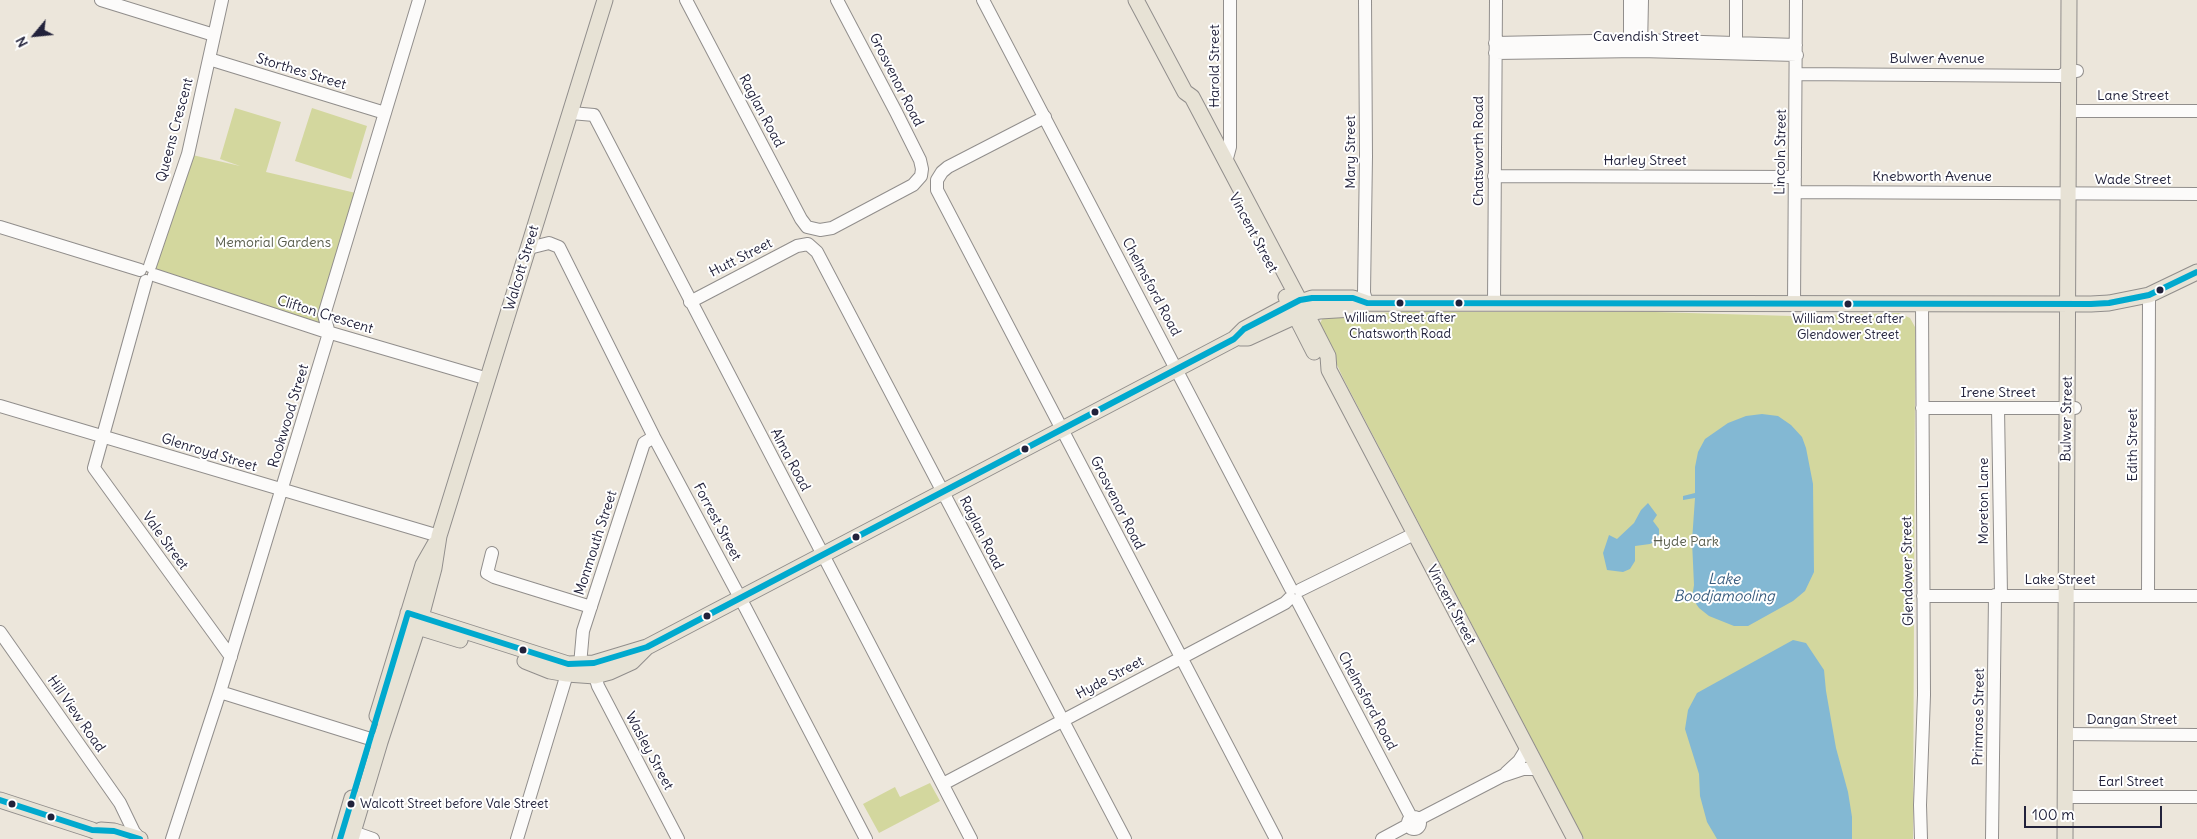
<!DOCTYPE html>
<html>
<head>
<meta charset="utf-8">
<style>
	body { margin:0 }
	#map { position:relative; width:2197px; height:839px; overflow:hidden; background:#ece6db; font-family:Delius,sans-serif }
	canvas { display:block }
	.north { position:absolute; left:10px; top:10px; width:50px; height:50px; -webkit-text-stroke:4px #fff; paint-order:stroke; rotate:242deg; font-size:14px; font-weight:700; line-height:20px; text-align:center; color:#22223b }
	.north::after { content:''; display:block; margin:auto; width:18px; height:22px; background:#22223b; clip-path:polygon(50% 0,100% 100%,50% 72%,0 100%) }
	.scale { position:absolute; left:2024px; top:806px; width:138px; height:22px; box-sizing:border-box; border:2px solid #22223b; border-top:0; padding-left:6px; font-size:15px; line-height:18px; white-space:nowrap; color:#22223b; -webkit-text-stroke:4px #fff; paint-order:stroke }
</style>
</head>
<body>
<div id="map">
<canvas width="2197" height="839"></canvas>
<div class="north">N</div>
<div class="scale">100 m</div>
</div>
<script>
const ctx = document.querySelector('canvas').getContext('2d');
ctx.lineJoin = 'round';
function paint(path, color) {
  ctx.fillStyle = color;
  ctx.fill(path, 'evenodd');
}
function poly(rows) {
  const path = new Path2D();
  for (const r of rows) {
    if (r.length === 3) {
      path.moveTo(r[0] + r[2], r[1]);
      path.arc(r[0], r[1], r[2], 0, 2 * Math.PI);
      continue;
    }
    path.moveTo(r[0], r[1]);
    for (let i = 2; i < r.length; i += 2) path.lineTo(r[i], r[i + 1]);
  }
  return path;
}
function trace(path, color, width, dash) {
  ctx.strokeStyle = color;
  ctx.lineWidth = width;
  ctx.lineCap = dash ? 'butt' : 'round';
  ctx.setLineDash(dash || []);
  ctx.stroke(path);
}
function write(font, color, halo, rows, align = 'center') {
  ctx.font = font + ' Delius,sans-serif';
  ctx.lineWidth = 4;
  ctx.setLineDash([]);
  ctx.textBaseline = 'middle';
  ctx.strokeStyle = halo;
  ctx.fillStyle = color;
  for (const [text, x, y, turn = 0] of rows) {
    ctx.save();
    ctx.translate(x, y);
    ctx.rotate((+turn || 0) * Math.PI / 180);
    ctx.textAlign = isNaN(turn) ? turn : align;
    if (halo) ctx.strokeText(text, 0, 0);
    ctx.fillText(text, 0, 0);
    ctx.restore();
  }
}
const green = poly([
	[235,108,281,122,266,172,360,194,324,331,149,274,188,154,240,166,220,159],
	[312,108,367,126,351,179,295,161],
	[1408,312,1655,312,1791,316,1899,313,1910,318,1915,327,1915,377,1913,839,1584,839,1343,378,1319,325,1324,316,1330,314],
	[930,783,940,801,879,833,863,804,895,787,900,797]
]);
const water = poly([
	[1762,414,1778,416,1791,425,1802,437,1806,448,1813,484,1814,572,1805,591,1793,601,1748,626,1734,626,1709,616,1699,608,1692,598,1694,585,1692,541,1695,498,1683,500,1683,496,1695,493,1695,467,1698,452,1705,439,1728,423,1746,416],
	[1648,503,1657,515,1653,521,1659,529,1659,535,1654,542,1650,544,1635,546,1635,561,1630,569,1623,572,1607,570,1603,553,1609,535,1617,539,1634,523,1641,510],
	[1793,640,1806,643,1824,670,1826,691,1836,748,1848,792,1852,817,1852,839,1717,839,1707,822,1700,796,1699,774,1685,729,1688,710,1697,693]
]);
const minor = poly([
	[101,0,214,35],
	[686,0,801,219,807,227,820,230,832,228,913,185,921,176,922,169,920,160,896,112,837,0],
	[983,0,1291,589],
	[1365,0,1366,156,1364,293,1367,303],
	[1495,43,1641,40,1796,45],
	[1736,43,1736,0],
	[1641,47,1642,0],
	[1630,48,1630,0],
	[1495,53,1640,51,1797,55],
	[209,59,385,113],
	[1797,74,2061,76,2068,71,2077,71],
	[2069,111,2197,111],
	[571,113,594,115,971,839],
	[1045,117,948,167,942,172,937,180,937,190,1276,839],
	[1226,162,1230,147,1230,0],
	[1494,176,1795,177],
	[1795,192,2197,194],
	[0,227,140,270],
	[529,248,549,243,559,247,654,437,746,609,866,839],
	[150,266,188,154,222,0],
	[154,275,324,331,488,379],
	[146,281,94,468,231,657],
	[690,302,797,246,808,244,817,252,1125,839],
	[1494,303,1496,0],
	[1794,305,1796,0],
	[0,406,439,536],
	[1922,408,2075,408],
	[1998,408,2001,595],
	[492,553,487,573,494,577,591,607],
	[1300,590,1414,534],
	[1923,596,2197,596],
	[2148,596,2149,295],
	[1297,600,1411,817],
	[0,632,120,803,134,832,140,839],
	[580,665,583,631,644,443,654,437],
	[595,676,598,686,678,839],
	[220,692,380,742],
	[2066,734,2197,735],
	[1506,773,1519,761,1527,748],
	[943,784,1285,603,1290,598],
	[2066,797,2197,797],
	[1414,823,6],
	[1419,819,1502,776,1523,769,1538,769],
	[353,832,373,839],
	[172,839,220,692,329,333,324,315,419,0],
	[517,839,567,674],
	[1382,839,1408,825],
	[1921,839,1920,805,1924,695,1922,303],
	[1992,839,1995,595]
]);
const major = poly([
	[1136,0,1185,92,1192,97,1306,313,1328,356,1329,370,1575,839],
	[1286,297,1314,352],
	[1240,338,1248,338,1296,316,1320,311,1353,309,1367,303],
	[408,613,568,664,594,663,647,647,1177,369,1234,339,1244,329,1283,308,1312,298,1353,298,1367,303,2091,304,2109,303,2149,295,2197,272],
	[408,624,460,640],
	[525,661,550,671,567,674,595,676,610,672,632,662,647,647],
	[377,716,423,565,435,544],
	[0,800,92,830,112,839],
	[101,830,114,831,140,839],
	[340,839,352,798],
	[351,839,380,742,421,617,434,568,439,536,605,0],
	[2065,839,2069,0]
]);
const bus1 = poly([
	[0,800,92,830,114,831,140,839],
	[340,839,408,613,568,664,594,663,647,647,1234,339,1244,329,1300,300,1312,298,1353,298,1367,303,2091,304,2109,303,2149,295,2197,272]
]);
const markers = [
	[2160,290,4.5,"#22223b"],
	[1400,303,4.5,"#22223b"],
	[1459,303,4.5,"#22223b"],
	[1848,304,4.5,"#22223b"],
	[1095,412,4.5,"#22223b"],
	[1025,449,4.5,"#22223b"],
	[856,537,4.5,"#22223b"],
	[707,616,4.5,"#22223b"],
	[523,650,4.5,"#22223b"],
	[12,804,4.5,"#22223b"],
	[351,804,4.5,"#22223b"],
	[51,817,4.5,"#22223b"]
];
const busNames = [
	["William Street after",1400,318],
	["Chatsworth Road",1400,334],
	["William Street after",1848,319],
	["Glendower Street",1848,335],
	["Walcott Street before Vale Street",360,804,"left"]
];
const streetNames = [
	["Cavendish Street",1646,37],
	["Bulwer Avenue",1937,59],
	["Harold Street",1215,66,-90],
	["Storthes Street",301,72,17],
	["Grosvenor Road",896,80,63],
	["Lane Street",2133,96],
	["Raglan Road",761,111,62],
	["Queens Crescent",175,130,-75],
	["Chatsworth Road",1479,151,-90],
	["Mary Street",1351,152,-90],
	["Lincoln Street",1781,152,-89],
	["Harley Street",1645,161],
	["Knebworth Avenue",1932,177],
	["Wade Street",2133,180],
	["Vincent Street",1253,233,62],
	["Hutt Street",741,258,-27],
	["Walcott Street",522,268,-73],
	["Chelmsford Road",1151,287,62],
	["Clifton Crescent",325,315,17],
	["Irene Street",1998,393],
	["Rookwood Street",289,416,-73],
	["Bulwer Street",2067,419,-89],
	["Edith Street",2133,445,-90],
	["Glenroyd Street",209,453,17],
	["Alma Road",790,460,62],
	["Moreton Lane",1984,501,-90],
	["Grosvenor Road",1117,503,63],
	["Forrest Street",717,522,62],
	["Raglan Road",981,533,63],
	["Vale Street",165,541,54],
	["Monmouth Street",596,543,-72],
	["Glendower Street",1908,571,-91],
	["Lake Street",2060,580],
	["Vincent Street",1451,605,62],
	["Hyde Street",1110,678,-28],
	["Chelmsford Road",1367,701,62],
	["Hill View Road",76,714,55],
	["Primrose Street",1979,717,-89],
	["Dangan Street",2132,720],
	["Wasley Street",649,751,62],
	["Earl Street",2131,782]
];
const parkNames = [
	["Memorial Gardens",273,243],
	["Hyde Park",1686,542]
];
const waterNames = [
	["Lake",1724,580],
	["Boodjamooling",1724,597]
];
paint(green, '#d3d79e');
paint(water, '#83b8d3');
trace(minor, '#918e8c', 14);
trace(major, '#918e8c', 17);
trace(minor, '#fcfbfa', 12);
trace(major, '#e7e2d5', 15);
trace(bus1, '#00a9ce', 6);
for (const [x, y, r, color] of markers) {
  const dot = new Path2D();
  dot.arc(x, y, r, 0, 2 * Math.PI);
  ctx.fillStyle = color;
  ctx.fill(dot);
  trace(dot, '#fff', 2);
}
write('13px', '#22223b', '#fff', busNames);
write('14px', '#22223b', '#fff', streetNames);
write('14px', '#595d4c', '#fff', parkNames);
write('italic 15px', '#395c7e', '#fff', waterNames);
</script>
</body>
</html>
